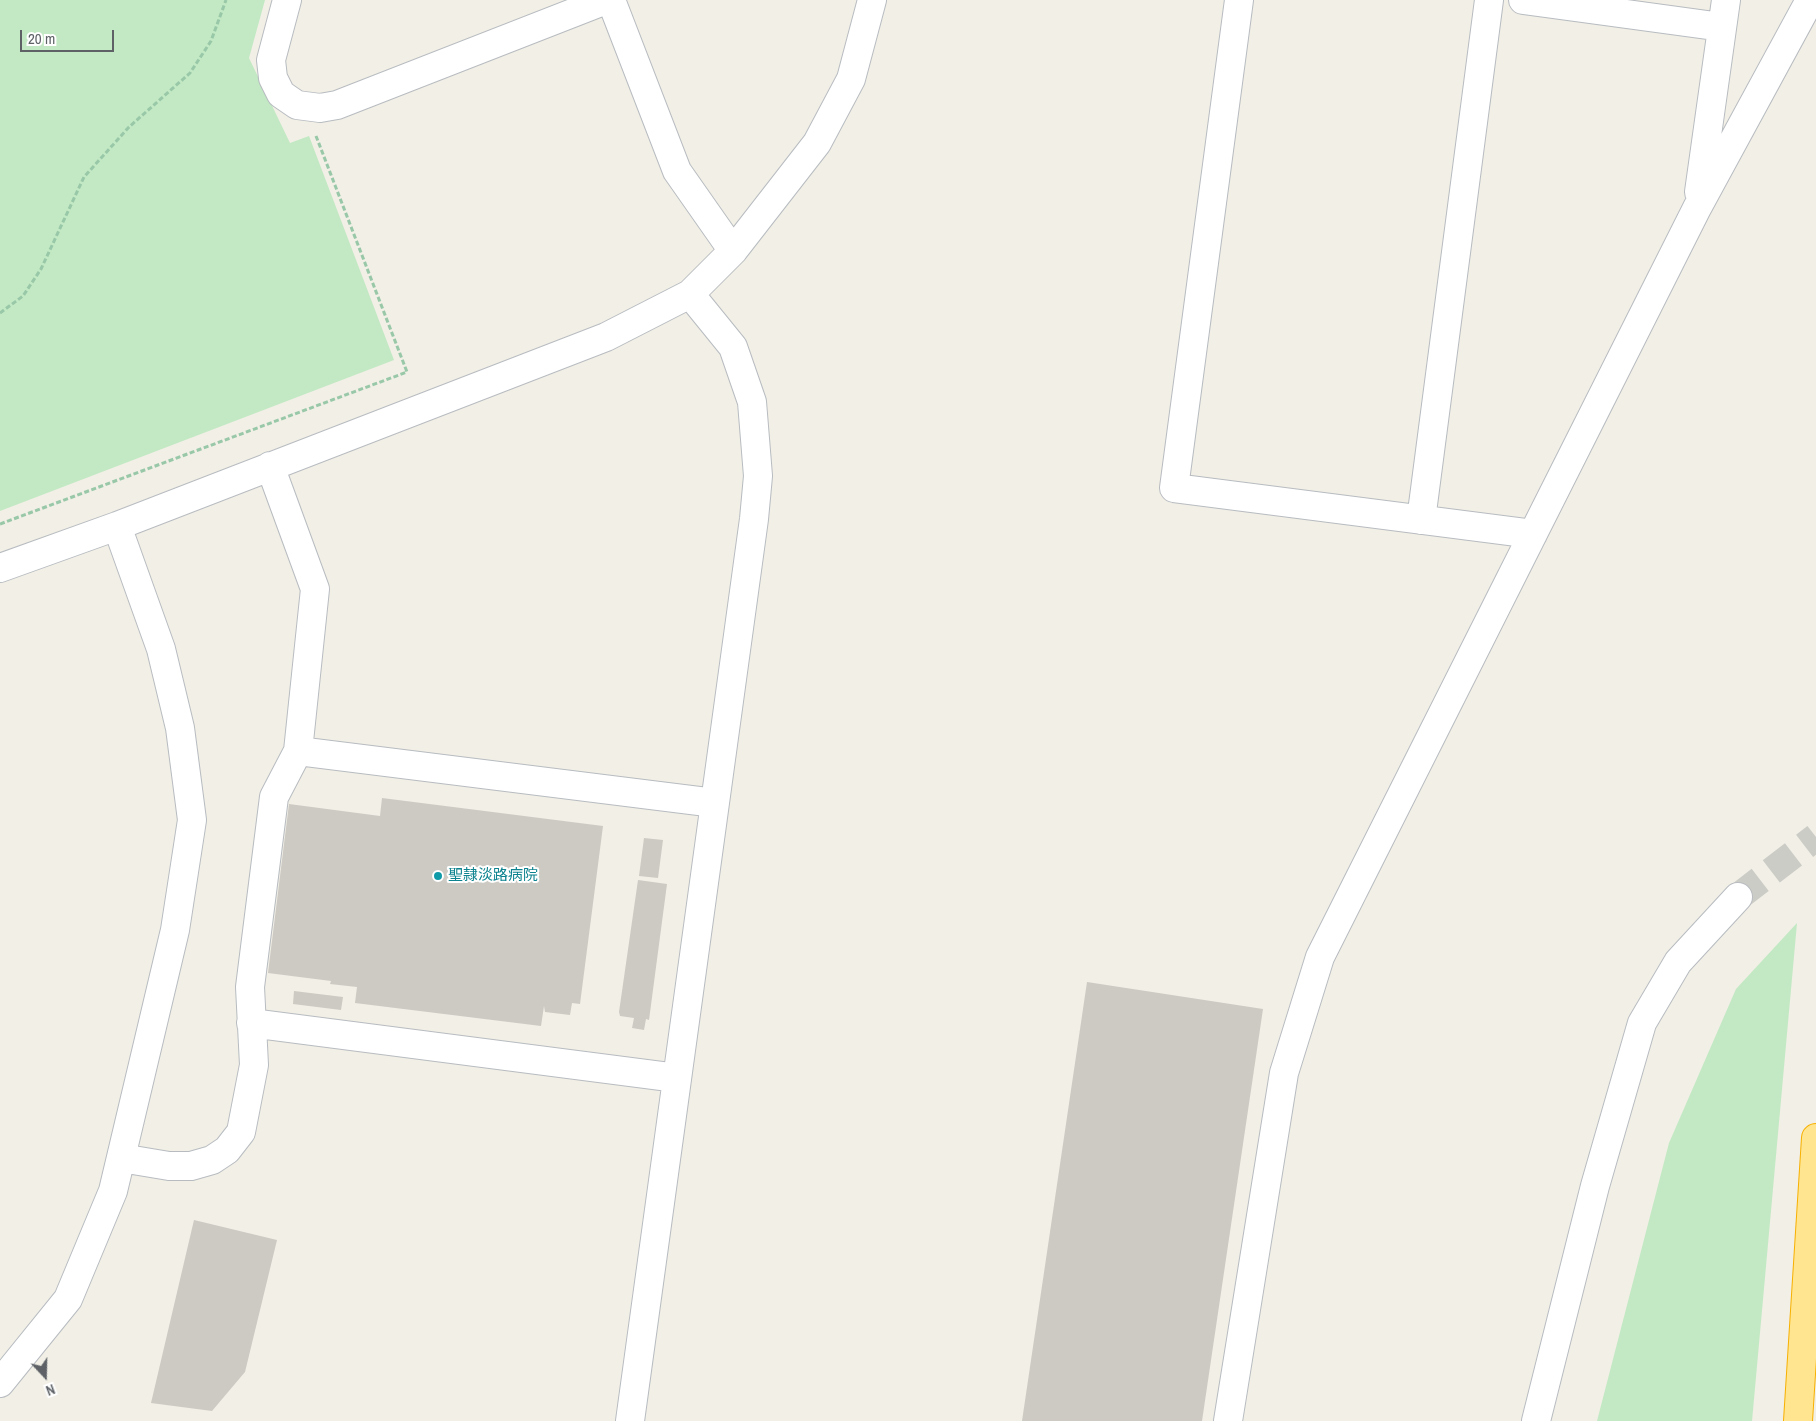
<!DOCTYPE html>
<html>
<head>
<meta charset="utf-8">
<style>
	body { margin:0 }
	#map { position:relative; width:1816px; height:1421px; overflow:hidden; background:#f1efe6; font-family:"Archivo Narrow",sans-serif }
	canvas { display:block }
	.north { position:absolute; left:20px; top:1351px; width:50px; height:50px; -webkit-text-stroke:4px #fff; paint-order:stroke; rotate:159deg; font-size:14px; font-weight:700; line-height:20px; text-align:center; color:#5e6267 }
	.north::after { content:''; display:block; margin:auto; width:18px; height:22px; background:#5e6267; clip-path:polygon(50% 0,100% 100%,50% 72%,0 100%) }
	.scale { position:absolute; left:20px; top:30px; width:94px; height:22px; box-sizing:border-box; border:2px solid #5e6267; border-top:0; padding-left:6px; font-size:15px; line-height:18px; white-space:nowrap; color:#5e6267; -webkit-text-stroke:4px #fff; paint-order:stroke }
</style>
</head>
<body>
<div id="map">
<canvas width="1816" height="1421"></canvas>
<div class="north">N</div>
<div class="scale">20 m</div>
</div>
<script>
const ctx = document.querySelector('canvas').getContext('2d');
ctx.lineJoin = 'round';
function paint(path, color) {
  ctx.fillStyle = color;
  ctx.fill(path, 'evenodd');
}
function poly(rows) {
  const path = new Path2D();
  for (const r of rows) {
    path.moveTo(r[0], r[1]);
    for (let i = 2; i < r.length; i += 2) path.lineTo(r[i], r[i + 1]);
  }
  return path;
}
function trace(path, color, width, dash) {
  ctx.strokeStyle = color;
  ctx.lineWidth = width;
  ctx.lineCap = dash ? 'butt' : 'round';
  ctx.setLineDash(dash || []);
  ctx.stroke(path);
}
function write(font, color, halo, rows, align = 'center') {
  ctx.font = font + ' "Archivo Narrow","Noto Sans JP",sans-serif';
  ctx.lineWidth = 4;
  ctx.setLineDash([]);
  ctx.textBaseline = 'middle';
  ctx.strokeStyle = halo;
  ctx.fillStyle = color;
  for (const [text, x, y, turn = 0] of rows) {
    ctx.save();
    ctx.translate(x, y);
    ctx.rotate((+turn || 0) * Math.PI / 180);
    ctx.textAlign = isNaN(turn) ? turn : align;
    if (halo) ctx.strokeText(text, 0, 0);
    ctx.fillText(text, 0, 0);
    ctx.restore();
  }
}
const green = poly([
	[0,0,265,0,249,58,290,143,309,136,394,360,0,511],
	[1797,923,1752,1421,1597,1421,1669,1143,1736,989]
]);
const building = poly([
	[382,798,603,826,580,1004,572,1003,570,1015,545,1012,544,1006,541,1026,355,1003,357,987,330,984,331,981,268,973,289,804,380,816],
	[644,838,663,840,658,878,639,876],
	[638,880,667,884,649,1020,646,1019,644,1030,632,1028,634,1018,620,1016,619,1012],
	[1087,982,1263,1009,1202,1421,1022,1421],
	[294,991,343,997,341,1010,293,1004],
	[194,1220,277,1240,245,1372,212,1411,151,1403]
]);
const minorTunnel = poly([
	[1738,897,1816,837]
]);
const path = poly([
	[0,313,23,296,41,269,84,177,129,127,190,73,211,41,226,0],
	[0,524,407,372,316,136]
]);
const minor = poly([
	[287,0,271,60,273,78,281,94,297,105,320,108,337,105,606,0],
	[611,0,677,171,733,251],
	[1239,0,1174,488,1533,534],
	[1523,0,1722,27],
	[1699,192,1726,0],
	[270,466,315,589,298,751,715,803],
	[1421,520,1489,0],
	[0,568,117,526,606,337,690,294,733,251,817,143,851,79,872,0],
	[251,1023,677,1078],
	[121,1158,169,1166,191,1166,212,1160,227,1150,241,1132,254,1065,250,987,274,797,298,751],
	[0,1383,68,1299,113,1191,175,930,192,820,180,728,161,649,117,526],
	[630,1421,754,519,758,476,752,402,733,347,690,294],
	[1228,1421,1284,1073,1320,957,1697,208,1810,0],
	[1536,1421,1595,1186,1642,1023,1678,962,1738,897]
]);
const highway = poly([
	[1798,1421,1816,1138]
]);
const markers = [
	[438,876,5,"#0f9aa8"]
];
const cultureNames = [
	["聖隷淡路病院",448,876]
];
paint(green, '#c2e9c3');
paint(building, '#cccac3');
trace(minorTunnel, '#ccccc6', 28, [28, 14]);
trace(minor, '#b8bcc0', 30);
trace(highway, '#f7b000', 30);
trace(path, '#99c8a8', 3, [5, 2.5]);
trace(minor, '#fff', 28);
trace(highway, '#ffe58f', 28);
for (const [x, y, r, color] of markers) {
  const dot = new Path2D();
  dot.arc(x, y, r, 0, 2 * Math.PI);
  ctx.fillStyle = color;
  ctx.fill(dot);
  trace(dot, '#fff', 2);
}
write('15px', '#0d838f', '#fff', cultureNames, 'left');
</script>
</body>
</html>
